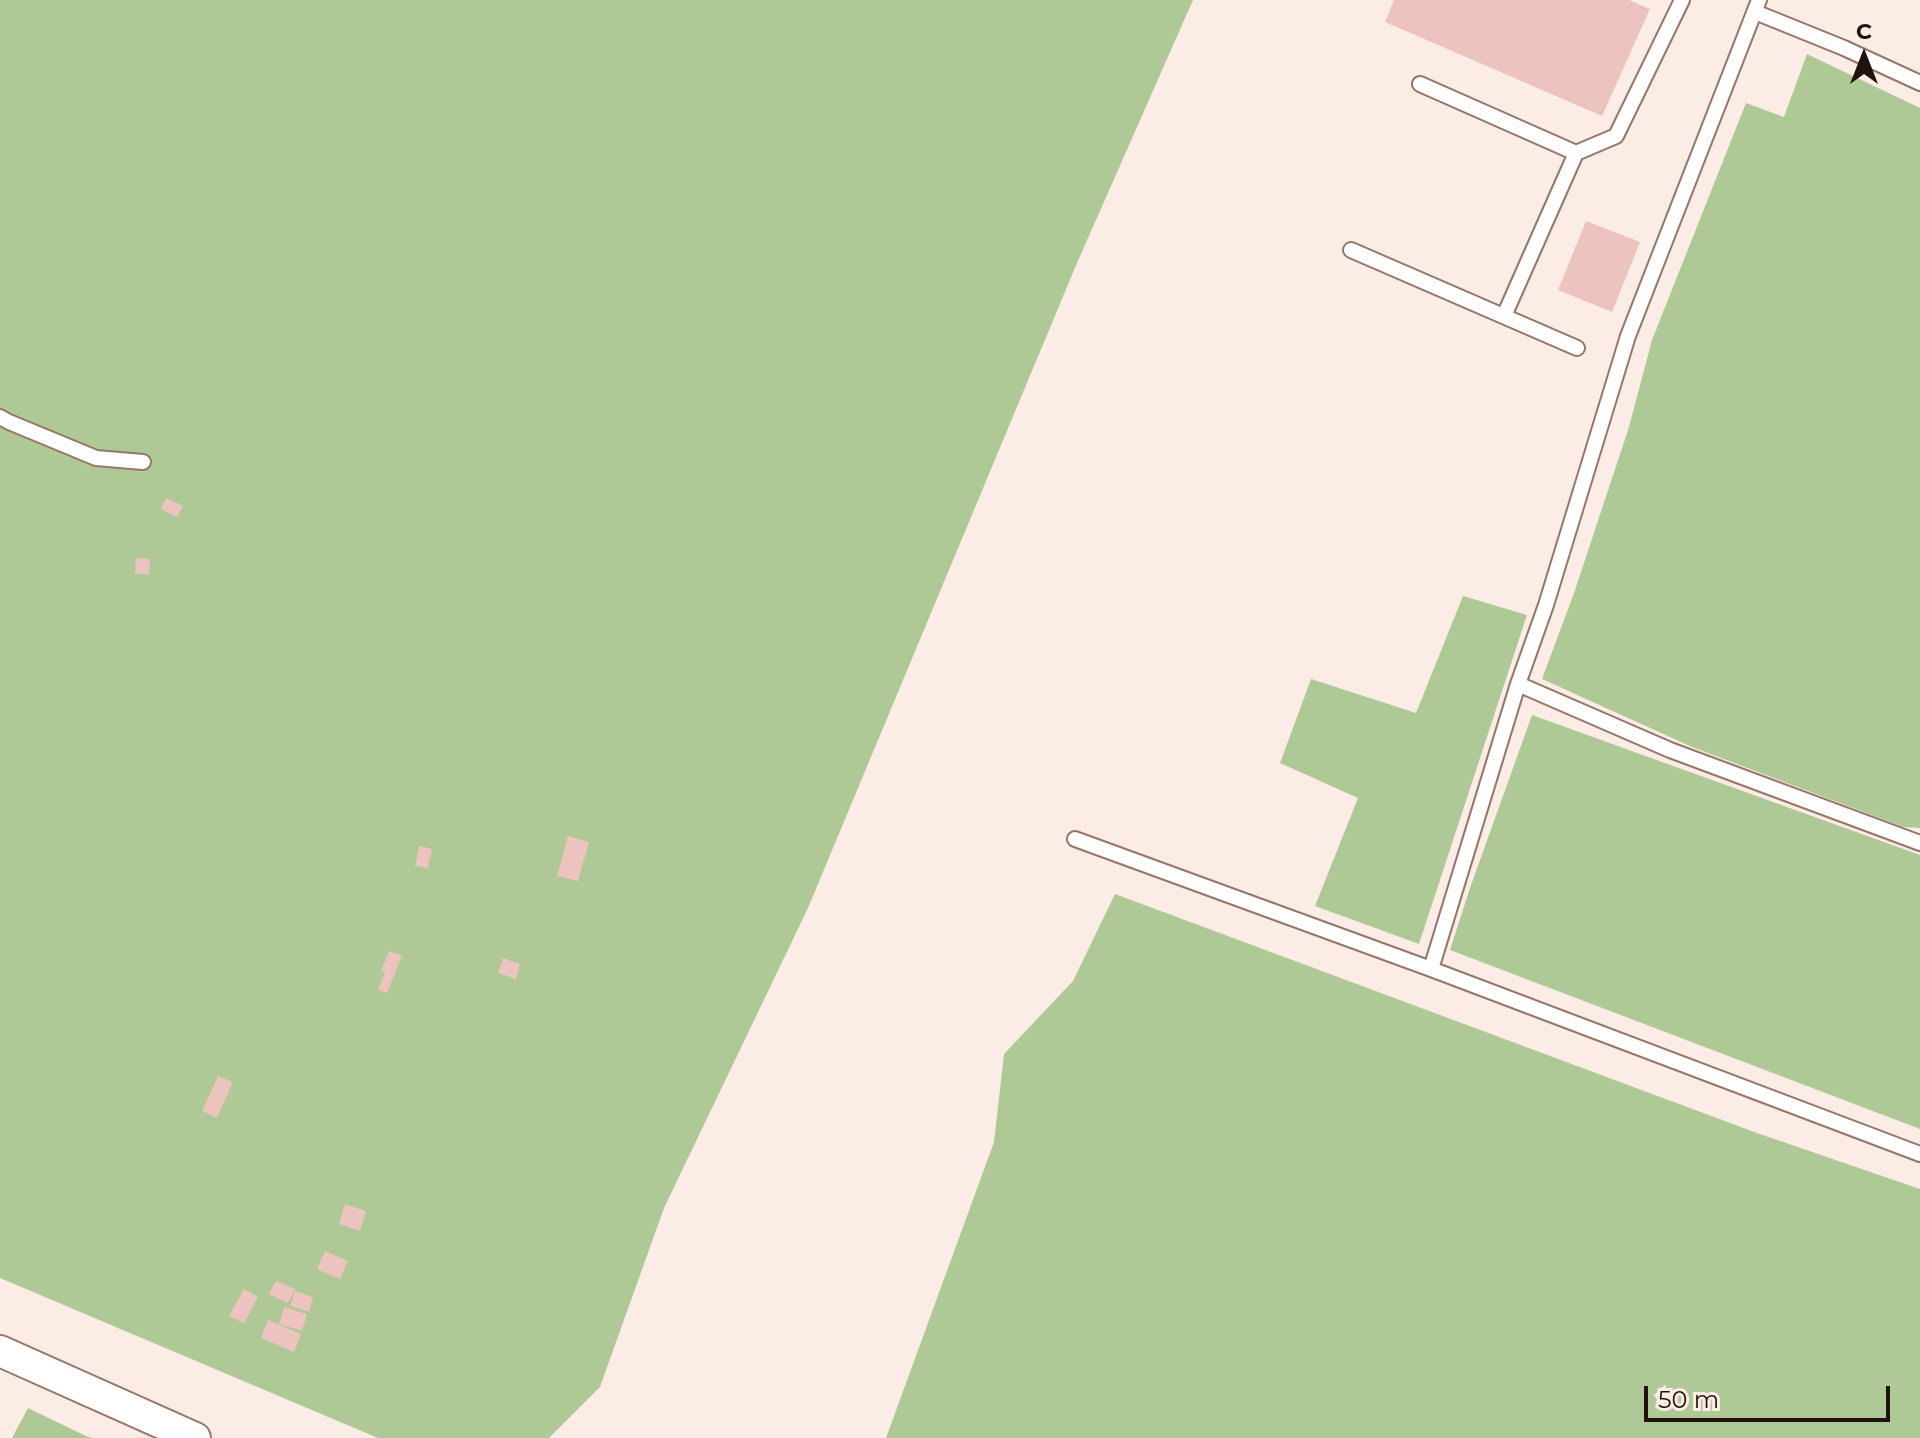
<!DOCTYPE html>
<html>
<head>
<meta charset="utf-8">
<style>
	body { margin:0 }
	#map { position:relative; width:1920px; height:1438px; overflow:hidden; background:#fbece5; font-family:Montserrat,sans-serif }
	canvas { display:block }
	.north { position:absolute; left:1824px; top:16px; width:80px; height:80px; -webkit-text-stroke:6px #fbece5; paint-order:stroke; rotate:0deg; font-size:22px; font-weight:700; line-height:32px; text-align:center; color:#20130e }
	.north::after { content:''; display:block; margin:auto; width:28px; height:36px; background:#20130e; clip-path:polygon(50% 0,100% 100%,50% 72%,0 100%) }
	.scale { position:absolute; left:1644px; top:1386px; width:246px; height:36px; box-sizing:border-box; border:4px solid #20130e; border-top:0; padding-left:10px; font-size:24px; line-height:28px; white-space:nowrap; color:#20130e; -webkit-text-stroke:6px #fbece5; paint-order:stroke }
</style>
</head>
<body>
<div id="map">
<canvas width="1920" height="1438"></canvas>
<div class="north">С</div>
<div class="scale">50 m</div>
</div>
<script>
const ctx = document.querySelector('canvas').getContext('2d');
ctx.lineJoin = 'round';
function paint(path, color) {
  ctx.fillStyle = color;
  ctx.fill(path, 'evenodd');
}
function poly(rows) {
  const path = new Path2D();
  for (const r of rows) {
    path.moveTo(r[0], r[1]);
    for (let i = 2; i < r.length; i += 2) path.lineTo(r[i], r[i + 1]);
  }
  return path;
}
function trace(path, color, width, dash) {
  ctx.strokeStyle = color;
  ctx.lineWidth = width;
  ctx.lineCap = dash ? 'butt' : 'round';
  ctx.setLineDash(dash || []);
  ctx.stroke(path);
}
const green = poly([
	[0,0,1193,0,1077,263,808,908,664,1208,600,1387,549,1438,378,1438,0,1278],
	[1807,54,1920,108,1920,828,1903,827,1692,747,1542,679,1574,593,1629,427,1652,340,1746,103,1784,117],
	[1463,596,1527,615,1419,944,1315,906,1358,798,1280,763,1311,679,1416,713],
	[1532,715,1920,855,1920,1129,1450,950,1470,888],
	[1115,894,1757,1133,1920,1189,1920,1438,886,1438,994,1142,1004,1054,1073,981],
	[28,1408,86,1436,93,1438,12,1438]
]);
const building = poly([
	[1394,0,1629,0,1650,9,1602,116,1385,22],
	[1586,221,1640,242,1612,312,1558,290],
	[166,498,183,506,177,517,161,509],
	[136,558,150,559,149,574,135,574],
	[568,836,589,842,578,881,557,876],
	[419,846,432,849,428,868,415,866],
	[389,951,402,956,387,993,378,989,385,973,381,971],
	[503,958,520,964,516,979,498,973],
	[218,1076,233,1082,217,1118,202,1111],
	[345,1204,366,1211,360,1231,339,1224],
	[325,1251,348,1261,340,1279,317,1269],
	[276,1281,295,1289,288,1303,269,1294],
	[244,1289,258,1297,244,1323,229,1316],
	[295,1291,313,1297,309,1312,290,1306],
	[284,1307,307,1314,302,1331,279,1324],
	[268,1320,301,1334,294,1352,261,1338]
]);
const lane = poly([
	[1755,12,1844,48,1920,83],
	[1420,84,1576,153],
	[1351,250,1577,348],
	[1504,316,1576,153,1616,136,1682,0],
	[0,417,9,422,96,458,143,462],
	[1518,684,1670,750,1920,843],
	[1075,839,1431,969,1920,1154],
	[1431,969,1518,684,1546,605,1628,336,1759,0]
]);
const street = poly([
	[0,1351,195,1438]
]);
paint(green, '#aec996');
paint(building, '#ecc3bf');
trace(lane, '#967667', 18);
trace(street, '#967667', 34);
trace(lane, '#fff', 14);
trace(street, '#fff', 30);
</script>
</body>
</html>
